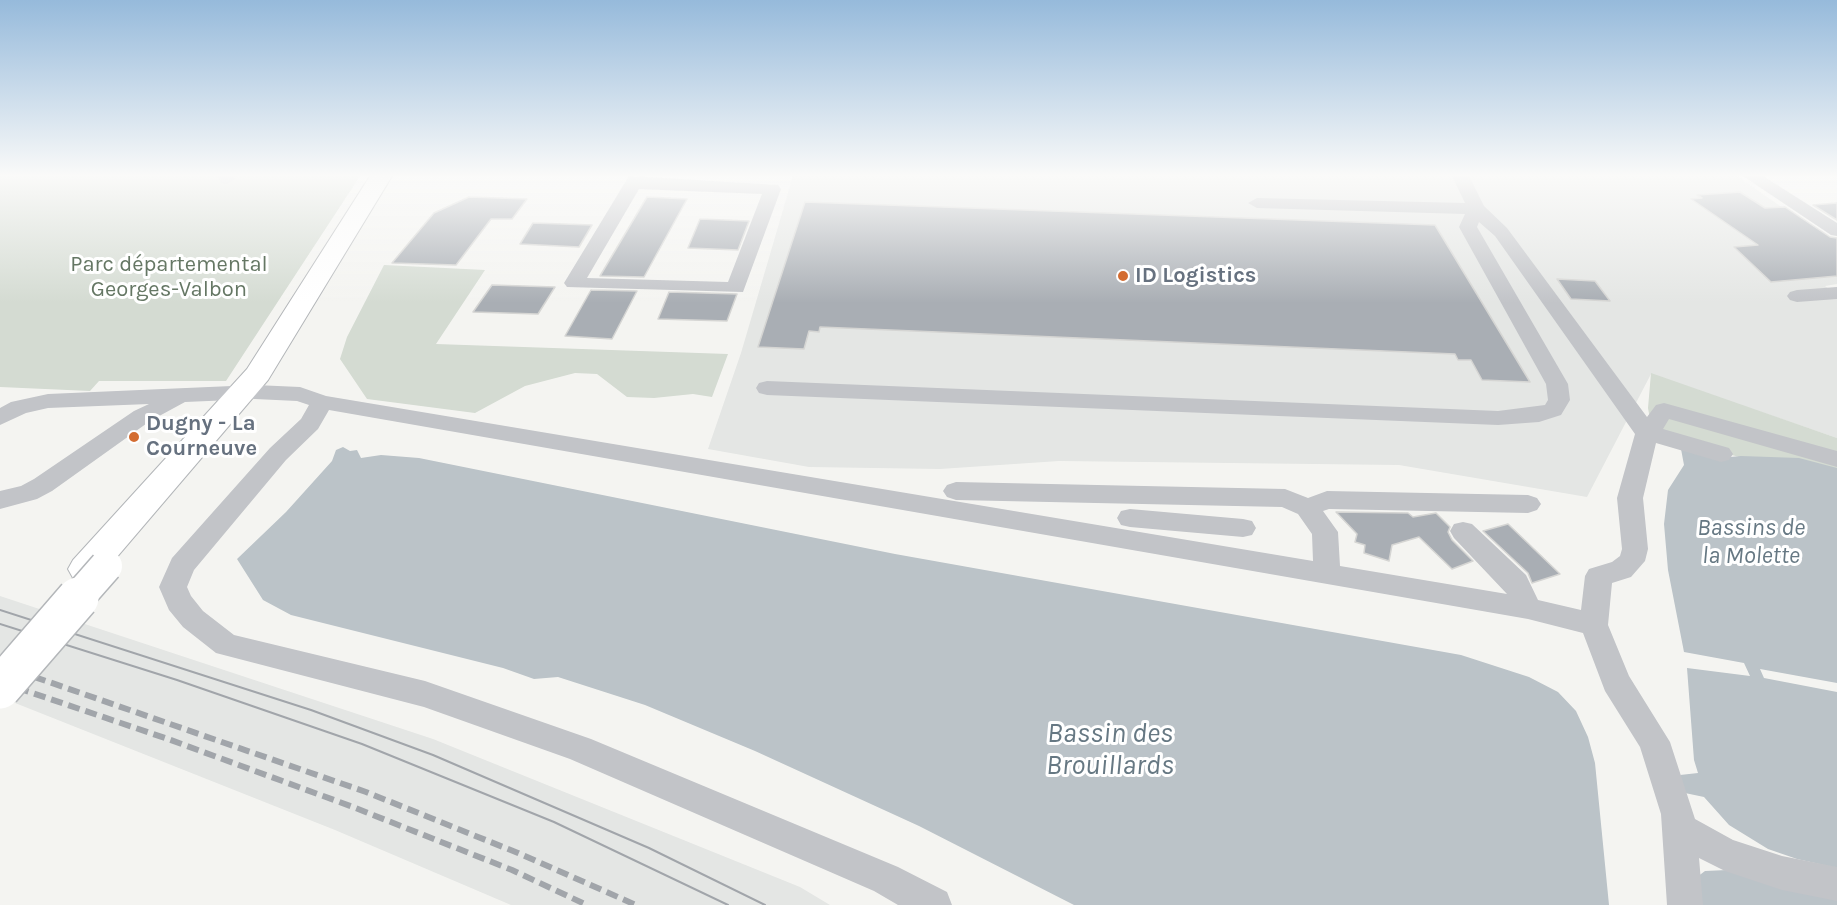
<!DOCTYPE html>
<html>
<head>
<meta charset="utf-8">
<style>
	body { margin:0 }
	canvas { display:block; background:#f4f4f1 }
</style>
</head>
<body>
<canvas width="1837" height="905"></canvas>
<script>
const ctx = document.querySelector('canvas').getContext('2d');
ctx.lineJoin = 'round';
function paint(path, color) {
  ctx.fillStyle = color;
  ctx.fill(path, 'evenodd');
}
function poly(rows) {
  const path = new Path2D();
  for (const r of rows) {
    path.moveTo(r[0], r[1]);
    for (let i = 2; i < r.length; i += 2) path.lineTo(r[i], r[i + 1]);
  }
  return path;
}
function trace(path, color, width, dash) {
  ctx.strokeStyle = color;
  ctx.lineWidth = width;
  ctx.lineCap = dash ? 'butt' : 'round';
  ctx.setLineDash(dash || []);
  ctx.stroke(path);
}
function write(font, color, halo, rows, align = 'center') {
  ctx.font = font + ' Karla,sans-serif';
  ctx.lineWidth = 6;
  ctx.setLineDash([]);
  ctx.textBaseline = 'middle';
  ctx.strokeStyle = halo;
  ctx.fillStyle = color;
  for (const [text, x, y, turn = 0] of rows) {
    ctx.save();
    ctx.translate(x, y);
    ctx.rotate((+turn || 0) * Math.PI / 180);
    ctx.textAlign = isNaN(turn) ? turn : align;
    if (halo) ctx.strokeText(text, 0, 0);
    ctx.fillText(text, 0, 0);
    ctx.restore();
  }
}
const built = poly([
	[793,176,1737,176,1837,246,1837,284,1825,286,1837,295,1837,438,1651,374,1587,497,1399,465,1059,461,940,469,809,467,708,449,741,353],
	[0,596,433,739,800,887,830,905,511,905,335,830,0,697]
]);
const green = poly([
	[0,176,360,176,226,381,99,381,90,391,0,387],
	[384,265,485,270,436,344,728,354,712,397,693,394,654,398,627,397,597,374,575,373,525,386,475,413,367,399,340,359,347,337],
	[1651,373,1837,438,1837,474,1744,458,1653,436,1648,408]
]);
const water = poly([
	[343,447,350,451,357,450,361,458,381,455,419,458,895,554,1461,655,1529,677,1558,692,1576,711,1588,737,1595,763,1609,905,1074,905,919,826,755,751,645,705,558,677,534,679,503,668,291,615,263,600,237,559,286,512,332,461,336,450],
	[1681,449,1719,458,1741,456,1799,458,1837,468,1837,683,1760,669,1764,678,1837,692,1837,868,1797,859,1768,849,1729,825,1704,797,1685,793,1680,775,1698,773,1694,760,1687,668,1750,676,1744,663,1684,652,1668,570,1664,524,1668,490,1684,465],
	[1727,870,1837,897,1837,905,1691,905,1689,883,1705,871]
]);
const building = poly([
	[1740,192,1765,208,1785,207,1830,237,1837,238,1837,276,1771,282,1734,247,1758,245,1691,199,1702,198,1697,195,1740,192],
	[469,197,527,199,512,219,491,219,456,265,392,263,434,213,469,197],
	[647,197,687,199,644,277,600,276,647,197],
	[805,202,1435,225,1530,382,1482,380,1471,360,1458,360,1455,354,820,327,819,332,809,331,804,349,758,347,805,202],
	[1837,203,1837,220,1813,205,1837,203],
	[700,219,749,221,738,250,688,248,700,219],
	[533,223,592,225,579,247,520,244,533,223],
	[1557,279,1595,281,1610,301,1571,299,1557,279],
	[492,285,555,287,538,314,473,312,492,285],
	[591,290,637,291,612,339,565,336,591,290],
	[669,292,737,294,727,321,658,319,669,292],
	[1336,512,1408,513,1413,517,1436,513,1450,527,1448,532,1452,540,1473,561,1452,569,1419,537,1392,545,1389,561,1364,553,1365,545,1355,542,1357,534,1336,512],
	[1508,524,1560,574,1532,583,1528,573,1483,531,1508,524]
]);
const minor = poly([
	[217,176,234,176,235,179,227,184,221,183,217,176],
	[629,176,778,185,781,189,743,292,567,287,564,283,629,176],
	[639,189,762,194,728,282,587,278,639,189],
	[1452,176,1469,176,1484,206,1507,228,1647,417,1656,405,1664,403,1837,451,1837,467,1669,419,1663,429,1729,448,1733,454,1729,460,1721,462,1656,443,1643,498,1648,549,1645,561,1631,577,1612,583,1608,625,1629,676,1670,742,1695,819,1733,840,1782,856,1837,867,1837,901,1782,890,1725,871,1699,858,1703,905,1667,905,1661,814,1640,747,1605,691,1583,633,1528,619,329,410,318,429,286,460,194,570,187,587,191,596,203,611,234,635,425,681,591,739,898,867,947,892,952,905,898,905,874,891,570,759,424,707,216,653,183,627,169,610,159,587,172,558,270,448,301,419,309,405,297,401,255,399,185,402,150,421,52,491,37,499,0,509,0,491,21,486,34,479,134,411,149,404,48,408,26,413,0,425,0,408,11,402,48,394,255,385,300,387,326,396,1313,561,1312,534,1298,514,1282,507,956,500,947,497,943,491,947,485,956,482,1285,489,1308,498,1327,491,1528,495,1537,498,1541,504,1537,510,1528,513,1329,509,1323,511,1338,532,1340,566,1507,594,1454,538,1450,531,1454,524,1463,522,1472,524,1526,575,1538,600,1581,610,1585,576,1589,569,1612,562,1620,556,1622,549,1617,498,1635,434,1495,236,1479,222,1477,227,1568,384,1570,400,1561,415,1539,422,1498,425,767,395,759,393,756,388,759,383,767,381,1498,411,1545,405,1548,400,1546,384,1459,227,1465,214,1257,208,1248,203,1257,198,1465,203,1452,176],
	[1743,176,1763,176,1837,223,1837,236,1831,235,1743,176],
	[1837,287,1837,299,1797,302,1790,300,1787,296,1790,292,1797,290,1837,287],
	[1130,509,1243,519,1252,521,1256,528,1252,535,1243,537,1130,527,1121,525,1117,518,1121,511,1130,509]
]);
const major = poly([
	[370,176,392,176,268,380,99,578,86,582,73,578,68,569,73,560,247,369,370,176]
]);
const tram = poly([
	[0,610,311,710,433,755,649,848,765,905],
	[0,624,177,680,362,744,554,822,728,905]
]);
const rail = poly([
	[0,665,366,792,518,853,636,905],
	[0,682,168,739,353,807,512,870,587,905]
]);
const majorBridgeFar1 = poly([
	[77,599,106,566]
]);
const majorBridge = poly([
	[0,688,78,598]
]);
const markers = [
	[1123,276,6,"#d36c31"],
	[134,437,6,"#d36c31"]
];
const parkNames = [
	["Parc départemental",169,265],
	["Georges-Valbon",169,290]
];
const poiNames = [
	["ID Logistics",1135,276],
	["Dugny - La",146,424],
	["Courneuve",146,449]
];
const waterNames = [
	["Bassins de",1751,528],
	["la Molette",1751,556]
];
const nearWaternames = [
	["Bassin des",1110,734],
	["Brouillards",1110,766]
];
paint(built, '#e4e6e4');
paint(green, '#d4dbd2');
paint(water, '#bbc3c8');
paint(building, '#a9aeb4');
trace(building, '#d5d5d3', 1.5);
trace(major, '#b3b6b9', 2);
paint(minor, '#c2c4c8');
paint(major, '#fff');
trace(tram, '#a1a5aa', 2);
trace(rail, '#a1a5aa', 6, [12, 6]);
trace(majorBridgeFar1, '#b3b6b9', 35, []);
trace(majorBridge, '#b3b6b9', 44, []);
trace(majorBridgeFar1, '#fff', 32);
trace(majorBridge, '#fff', 41);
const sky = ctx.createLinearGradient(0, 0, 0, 303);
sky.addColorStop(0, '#96badb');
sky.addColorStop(0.58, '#fafaf9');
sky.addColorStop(1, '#fafaf900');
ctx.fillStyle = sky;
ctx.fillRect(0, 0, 1837, 303);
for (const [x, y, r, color] of markers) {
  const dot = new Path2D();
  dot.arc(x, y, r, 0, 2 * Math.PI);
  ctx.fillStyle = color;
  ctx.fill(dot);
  trace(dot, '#fff', 2);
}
write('22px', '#657764', '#fff', parkNames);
write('bold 22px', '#66717f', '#fff', poiNames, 'left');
write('italic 24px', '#667883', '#fff', waterNames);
write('italic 28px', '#667883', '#fff', nearWaternames);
</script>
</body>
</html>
